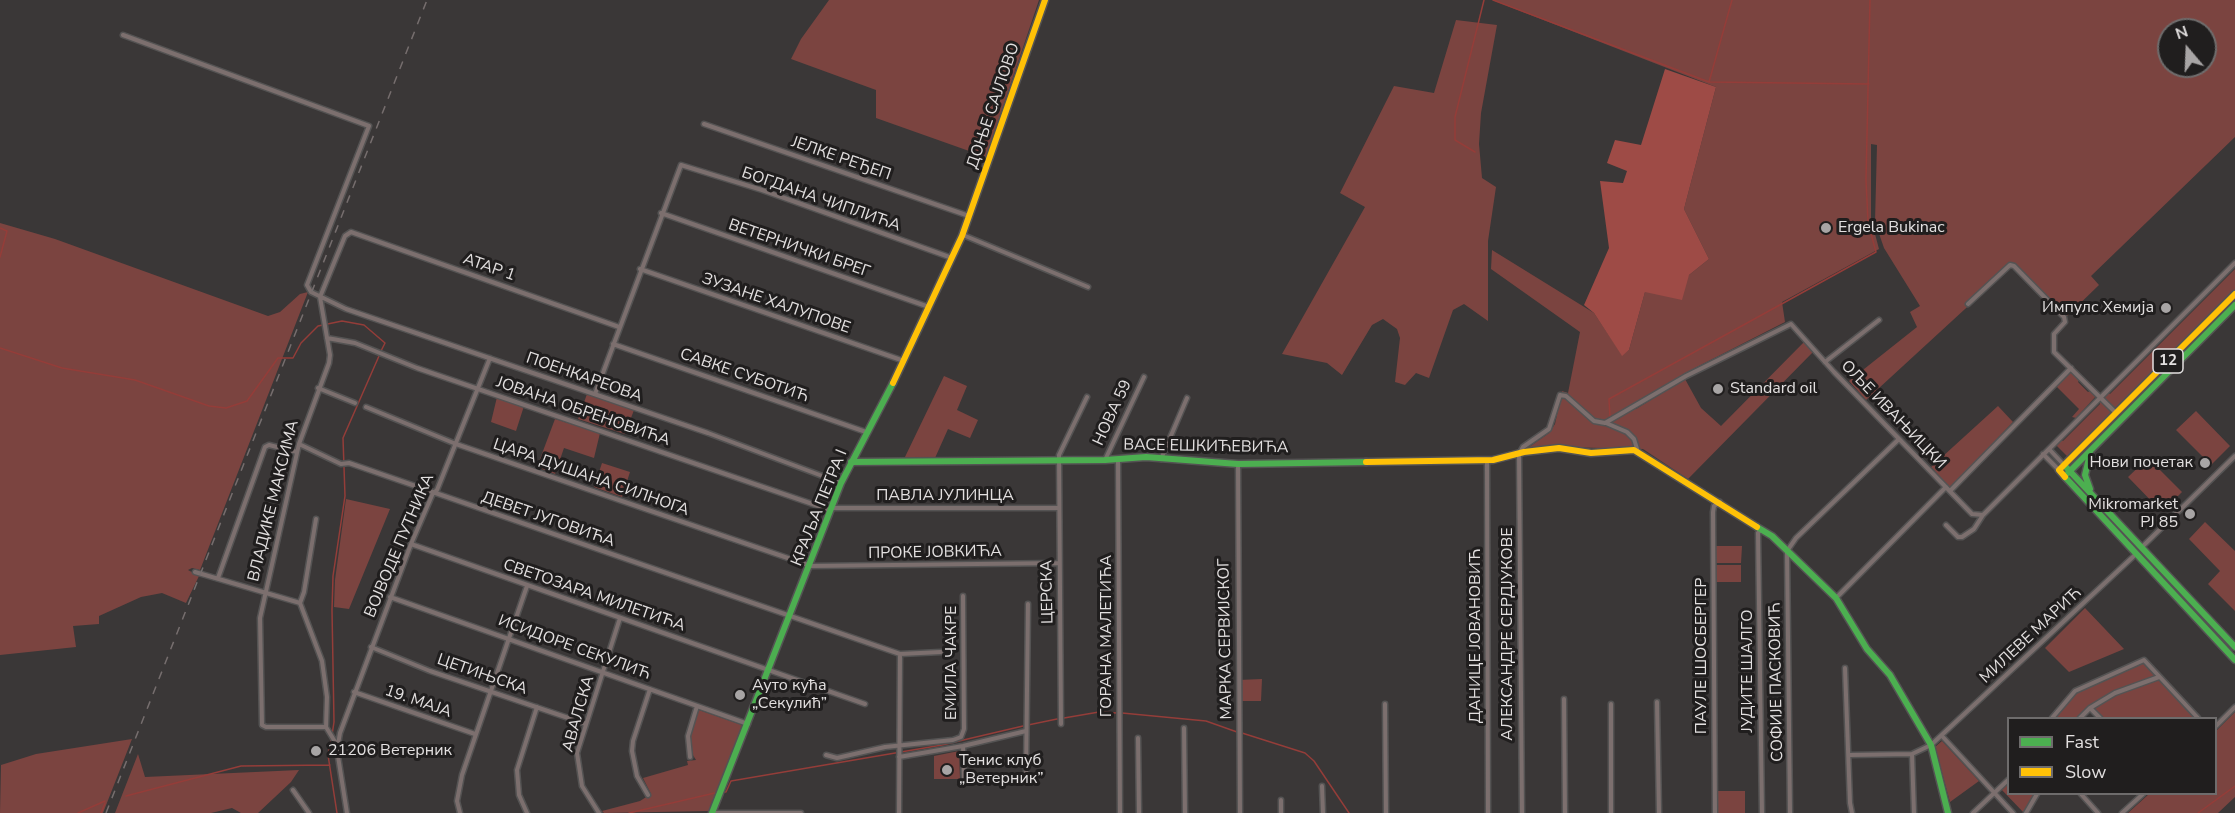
<!DOCTYPE html>
<html>
<head>
<meta charset="utf-8">
<style>
	body { margin:0 }
	#map { position:relative; width:2235px; height:813px; overflow:hidden; background:#3a3737; font-family:"Nunito Sans",sans-serif }
	canvas { display:block }
	.legend { position:absolute; left:2007px; top:717px; width:210px; height:78px; box-sizing:border-box; background:#201e1e; border:2px solid #6e6c6c; margin:0; padding:8px 10px; list-style:none; font-size:18px; color:#e3e0e0 }
	.legend li { display:flex; align-items:center; gap:12px; height:30px }
	.legend b { width:30px; border:2px solid #6e6c6c }
	.north { position:absolute; left:2157px; top:18px; width:60px; height:60px; box-sizing:border-box; background:#201e1e; border:2px solid #6e6c6c; border-radius:50%; rotate:341deg; font-size:16px; font-weight:700; line-height:24px; text-align:center; color:#e3e0e0 }
	.north::after { content:''; display:block; margin:auto; width:21px; height:27px; background:#a8a5a5; clip-path:polygon(50% 0,100% 100%,50% 72%,0 100%) }
</style>
</head>
<body>
<div id="map">
<canvas width="2235" height="813"></canvas>
<ul class="legend">
<li><b style="height:8px;background:#4caf50"></b>Fast</li>
<li><b style="height:8px;background:#ffc107"></b>Slow</li>
</ul>
<div class="north">N</div>
</div>
<script>
const ctx = document.querySelector('canvas').getContext('2d');
ctx.lineJoin = 'round';
function paint(path, color) {
  ctx.fillStyle = color;
  ctx.fill(path, 'evenodd');
}
function poly(rows) {
  const path = new Path2D();
  for (const r of rows) {
    path.moveTo(r[0], r[1]);
    for (let i = 2; i < r.length; i += 2) path.lineTo(r[i], r[i + 1]);
  }
  return path;
}
function trace(path, color, width, dash) {
  ctx.strokeStyle = color;
  ctx.lineWidth = width;
  ctx.lineCap = dash ? 'butt' : 'round';
  ctx.setLineDash(dash || []);
  ctx.stroke(path);
}
function write(font, color, halo, rows, align = 'center') {
  ctx.font = font + ' "Nunito Sans",sans-serif';
  ctx.lineWidth = 6;
  ctx.setLineDash([]);
  ctx.textBaseline = 'middle';
  ctx.strokeStyle = halo;
  ctx.fillStyle = color;
  for (const [text, x, y, turn = 0] of rows) {
    ctx.save();
    ctx.translate(x, y);
    ctx.rotate((+turn || 0) * Math.PI / 180);
    ctx.textAlign = isNaN(turn) ? turn : align;
    if (halo) ctx.strokeText(text, 0, 0);
    ctx.fillText(text, 0, 0);
    ctx.restore();
  }
}
const green = poly([
	[829,0,1039,0,986,157,876,118,876,90,791,59,801,39],
	[1492,0,2235,0,2235,137,2091,276,2099,285,2066,317,2014,264,1866,400,1849,381,1917,327,1910,312,1920,306,1884,248,1875,222,1877,145,1871,144,1871,219,1879,249,1782,302,1785,322,1697,367,1633,404,1636,409,1685,379,1701,408,1721,426,1805,341,1814,351,1688,479,1643,449,1562,447,1525,450,1549,433,1555,424,1562,391,1568,393,1580,332,1491,269,1492,250,1594,313,1622,355,1629,350,1645,292,1689,275,1709,259,1684,209,1716,87],
	[2169,30,2205,30,2205,66,2169,66],
	[1456,20,1497,25,1481,113,1479,144,1482,178,1496,187,1488,241,1488,321,1464,304,1453,310,1429,378,1416,373,1405,385,1395,382,1400,338,1397,329,1383,319,1372,325,1342,375,1327,363,1282,354,1365,207,1340,193,1394,86,1434,93],
	[0,223,55,239,268,316,280,312,300,294,308,292,200,570,192,568,188,570,199,576,186,603,162,593,141,597,99,616,99,624,73,626,76,647,0,655],
	[2235,269,2235,292,2114,409,2102,397,2107,392,2110,394],
	[2074,372,2080,379,2078,382,2088,392,2092,390,2097,395,2076,418,2072,417,2079,409,2056,386,2069,373],
	[944,376,967,386,957,410,978,420,970,438,948,429,935,458,904,459],
	[587,394,634,410,625,434,578,419],
	[497,397,524,406,516,431,491,422],
	[2100,399,2112,413,2069,458,2055,444,2060,439,2063,441,2100,404],
	[1998,406,2013,422,1950,488,1931,467],
	[2196,411,2230,446,2211,465,2176,430],
	[555,419,600,433,594,458,564,448,555,474,537,467],
	[2148,458,2182,492,2162,512,2128,477],
	[602,463,630,472,622,497,594,487],
	[346,499,390,509,349,609,334,607,335,580],
	[2205,522,2235,551,2235,611,2208,584,2220,571,2189,539],
	[1715,546,1742,546,1741,563,1715,563],
	[1715,565,1741,565,1741,582,1715,582],
	[2085,608,2124,649,2069,672,2045,648],
	[2144,662,2156,676,2114,691,2090,706,2077,718,2054,718,2075,694],
	[1262,679,1261,701,1238,701,1238,680],
	[2159,679,2195,718,2102,718,2093,709,2116,695],
	[699,710,745,726,709,811,604,813,602,811,640,801,651,794,643,778,688,765,687,761,696,760,691,752,690,736],
	[2235,712,2235,797,2218,813,2128,813,2149,794,2216,794,2216,731],
	[132,739,103,813,0,813,1,765,36,754],
	[1942,741,1979,781,1950,802,1935,747],
	[959,751,960,779,934,779,934,756],
	[138,754,145,777,299,770,291,782,258,813,241,813,232,808,211,813,115,813],
	[2008,782,2008,794,2035,794,2024,813,2001,789],
	[1717,791,1745,791,1745,813,1717,813]
]);
const forest = poly([
	[1665,69,1716,87,1684,209,1709,259,1689,275,1682,300,1645,292,1629,350,1622,356,1594,313,1584,305,1609,248,1600,181,1623,183,1627,171,1607,163,1615,140,1641,145]
]);
const stream = poly([
	[1493,0,1709,82,1869,84],
	[1709,82,1732,0],
	[1475,152,1455,140,1455,117,1484,0],
	[0,228,7,231,0,257],
	[0,348,62,368,135,380,209,406,226,408,247,401,278,358,293,358,301,343,318,326,342,321,364,325,385,343,381,351],
	[1610,418,1609,399,1876,252,1868,222,1866,180,1870,0],
	[1122,713,1206,721,1237,732],
	[1064,718,1099,712,1117,713],
	[1028,725,1057,719],
	[1242,733,1305,753,1314,761,1349,813],
	[332,735,334,722,332,610,333,576,345,496,343,438,379,356],
	[331,740,328,755,337,813],
	[724,792,726,792,731,781,942,745,1023,726],
	[126,796,241,766,330,765],
	[78,813,105,801],
	[101,813,105,803],
	[629,813,719,792],
	[2198,813,2235,786]
]);
const street = poly([
	[123,35,369,126,307,285,311,292,346,309,708,433,841,483],
	[704,124,969,216],
	[661,213,929,307],
	[963,235,1088,287],
	[640,269,904,361],
	[1968,304,2010,265,2014,266,2064,317,2065,322,2054,334,2054,352,2116,413],
	[327,338,355,343,417,368,830,510],
	[613,344,866,432],
	[1825,362,1879,320],
	[318,388,355,403],
	[595,394,681,165,762,190,952,258],
	[366,407,456,444,811,566,1059,563],
	[1606,423,1627,432,1634,439,1638,452],
	[299,444,341,464,349,463,900,654,941,652],
	[2049,449,2064,465],
	[2043,454,2059,470],
	[1118,459,1120,813],
	[1161,459,1187,398],
	[1105,460,1144,377],
	[1487,460,1488,813],
	[1238,464,1240,813],
	[1950,491,2071,368],
	[832,508,1058,508],
	[1946,525,1958,537,1962,537,1974,529,1983,515,2235,263],
	[1761,529,1758,533,1762,813],
	[411,544,865,704],
	[2142,547,2235,456],
	[195,572,300,603,322,661,327,697,326,727,337,745],
	[218,578,265,447,269,445,297,452],
	[390,597,748,724],
	[1836,598,1946,487],
	[300,603,304,592,316,519],
	[371,647,430,671,586,724],
	[1845,668,1850,803,1852,813],
	[354,692,475,734],
	[1564,699,1565,813],
	[1657,702,1659,813],
	[1385,704,1386,813],
	[1611,704,1611,813],
	[2090,708,2100,718],
	[2052,718,2075,691,2144,660,2198,718],
	[2080,718,2090,708,2115,693,2159,677],
	[1061,724,1059,455,1087,397],
	[2216,726,2235,707],
	[326,727,266,727,262,725,260,618,299,444,329,363,330,355,320,297,345,236,351,232,619,327],
	[1184,728,1185,813],
	[1942,736,2013,813],
	[1138,738,1139,813],
	[963,746,964,779],
	[1912,754,1914,813],
	[826,755,837,758,885,747,953,740,961,737,964,729,963,596],
	[1850,755,1912,754,1931,745,2136,554],
	[690,757,688,736,697,706],
	[899,757,963,746,1026,731],
	[1026,777,1028,604],
	[1322,786,1323,813],
	[293,790,309,813],
	[2081,794,2098,813],
	[648,795,637,776,632,751,633,741,650,689],
	[1281,800,1281,813],
	[347,813,337,750,340,733,411,544,433,493,437,490,490,358],
	[460,813,457,801,462,775,527,586],
	[527,813,519,795,517,770,537,707],
	[599,813,582,786,577,753,620,618],
	[712,813,801,813],
	[899,813,900,654],
	[1522,813,1519,454,1523,447,1549,429,1560,395,1566,396,1594,421,1605,423,1686,376,1791,324,1834,372,1972,514,1983,515],
	[1715,813,1713,512,1714,506,1720,502],
	[1790,813,1787,551,1796,538,1899,439],
	[1973,813,2008,780],
	[2026,813,2037,794],
	[2122,813,2143,794]
]);
const fast = poly([
	[2090,454,2085,475,2090,489],
	[851,462,1105,460,1146,457,1238,464,1366,462],
	[2064,465,2235,647],
	[2068,473,2235,305],
	[2065,477,2235,660],
	[1757,527,1772,536,1836,598,1867,649,1890,675,1931,745,1948,813],
	[712,813,841,483,893,383]
]);
const slow = poly([
	[893,383,962,236,1045,0],
	[1366,462,1493,460,1524,452,1559,448,1591,453,1634,450,1757,527],
	[2065,477,2059,470,2235,294]
]);
const rail = poly([
	[106,813,427,0]
]);
const markers = [
	[1826,228,6,"#a8a5a5"],
	[2166,308,6,"#a8a5a5"],
	[1718,389,6,"#a8a5a5"],
	[2205,463,6,"#a8a5a5"],
	[2190,514,6,"#a8a5a5"],
	[740,695,6,"#a8a5a5"],
	[316,751,6,"#a8a5a5"],
	[947,770,6,"#a8a5a5"]
];
const shields = [
	[2168,361,30]
];
const shieldNames = [
	["12",2168,361]
];
const streetNames = [
	["ДОЊЕ САЈЛОВО",994,106,-71],
	["ЈЕЛКЕ РЕЂЕП",841,159,19],
	["БОГДАНА ЧИПЛИЋА",821,200,19],
	["ВЕТЕРНИЧКИ БРЕГ",799,249,19],
	["АТАР 1",489,268,19],
	["ЗУЗАНЕ ХАЛУПОВЕ",776,304,19],
	["САВКЕ СУБОТИЋ",744,376,19],
	["ПОЕНКАРЕОВА",584,378,19],
	["ЈОВАНА ОБРЕНОВИЋА",583,412,19],
	["НОВА 59",1113,413,-65],
	["ОЉЕ ИВАЊИЦКИ",1893,415,46],
	["ВАСЕ ЕШКИЋЕВИЋА",1206,447,1],
	["ЦАРА ДУШАНА СИЛНОГА",591,478,19],
	["ПАВЛА ЈУЛИНЦА",945,496],
	["ВЛАДИКЕ МАКСИМА",274,501,-76],
	["КРАЉА ПЕТРА I",820,508,-68],
	["ДЕВЕТ ЈУГОВИЋА",548,520,19],
	["ВОЈВОДЕ ПУТНИКА",400,546,-67],
	["ПРОКЕ ЈОВКИЋА",935,553,-1],
	["ЦЕРСКА",1048,592,-91],
	["СВЕТОЗАРА МИЛЕТИЋА",594,596,19],
	["АЛЕКСАНДРЕ СЕРДЈУКОВЕ",1508,634,-90],
	["ГОРАНА МАЛЕТИЋА",1107,636,-90],
	["ДАНИЦЕ ЈОВАНОВИЋ",1476,636,-90],
	["МИЛЕВЕ МАРИЋ",2031,636,-43],
	["МАРКА СЕРВИЈСКОГ",1226,639,-91],
	["ИСИДОРЕ СЕКУЛИЋ",574,648,20],
	["ПАУЛЕ ШОСБЕРГЕР",1702,656,-90],
	["ЕМИЛА ЧАКРЕ",952,663,-90],
	["ЈУДИТЕ ШАЛГО",1748,671,-90],
	["ЦЕТИЊСКА",482,675,19],
	["СОФИЈЕ ПАСКОВИЋ",1777,682,-91],
	["19. МАЈА",418,702,19],
	["АВАЛСКА",579,714,-74]
];
const poiNames = [
	["Ergela Bukinac",1838,228],
	["Импулс Хемија",2154,308,"right"],
	["Standard oil",1730,389],
	["Нови почетак",2193,463,"right"],
	["Mikromarket",2178,505,"right"],
	["PJ 85",2178,523,"right"],
	["Ауто кућа",752,686],
	["„Секулић”",752,704],
	["21206 Ветерник",328,751],
	["Тенис клуб",959,761],
	["„Ветерник”",959,779]
];
paint(green, '#7b4440');
paint(forest, '#9e4b46');
trace(stream, '#943d39', 1.5);
trace(street, '#545353', 7);
trace(fast, '#545353', 9);
trace(slow, '#545353', 9);
trace(street, '#7c6f6e', 4);
trace(fast, '#4caf50', 6);
trace(slow, '#ffc107', 6);
trace(rail, '#766e6e', 1.5, [8, 8]);
for (const [x, y, r, color] of markers) {
  const dot = new Path2D();
  dot.arc(x, y, r, 0, 2 * Math.PI);
  ctx.fillStyle = color;
  ctx.fill(dot);
  trace(dot, '#201e1e', 2);
}
for (const [x, y, w] of shields) {
  const box = new Path2D();
  box.roundRect(x - w / 2, y - 12, w, 24, 4.5);
  ctx.fillStyle = '#201e1e';
  ctx.fill(box);
  trace(box, '#e3e0e0', 1.5);
}
write('bold 15px', '#e3e0e0', null, shieldNames);
write('16px', '#e3e0e0', '#201e1e', streetNames);
write('16px', '#e3e0e0', '#201e1e', poiNames, 'left');
</script>
</body>
</html>
